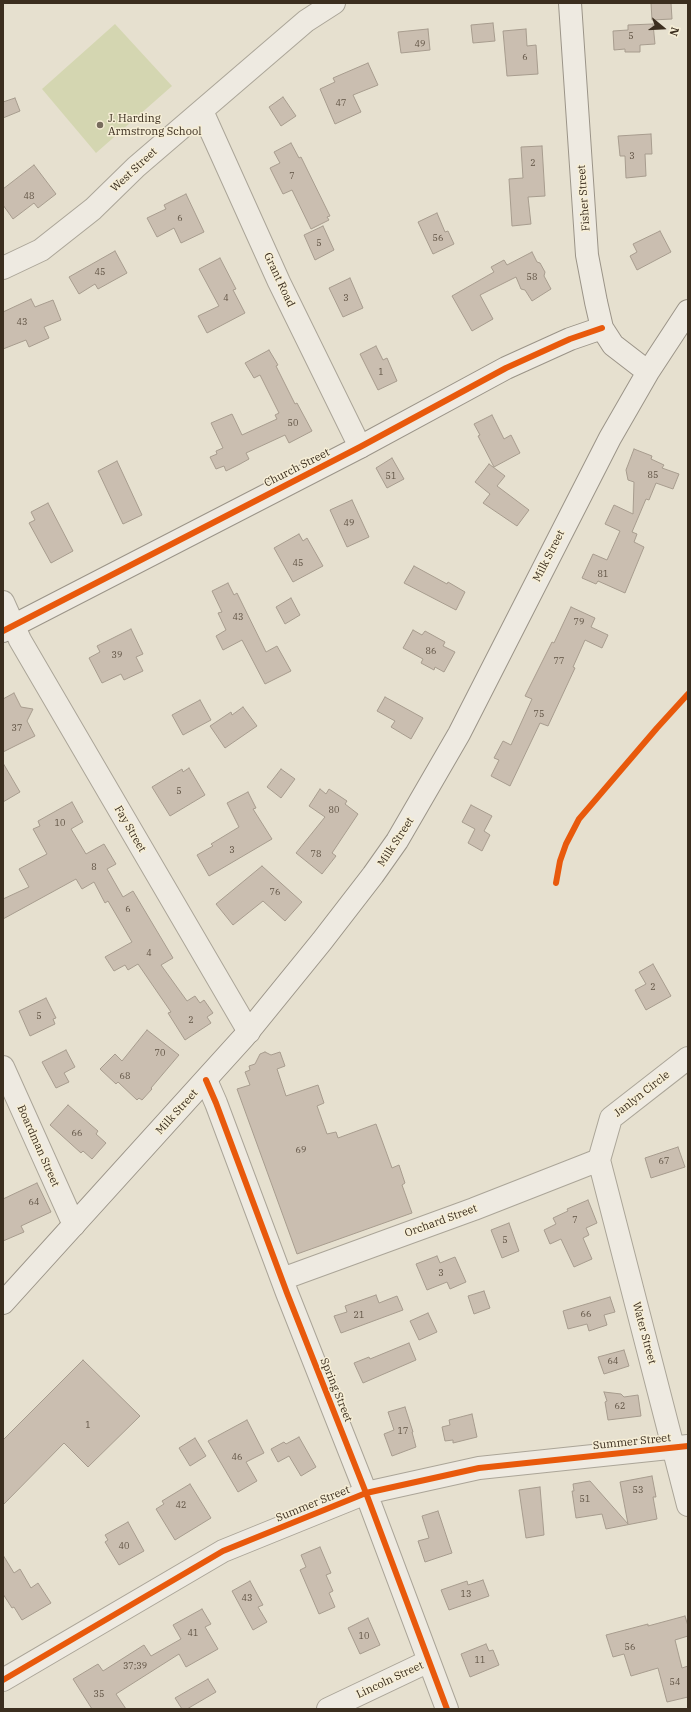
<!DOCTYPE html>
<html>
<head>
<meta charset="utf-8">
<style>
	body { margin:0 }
	#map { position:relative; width:691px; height:1712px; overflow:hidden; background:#e6e0cf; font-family:"IBM Plex Serif",serif }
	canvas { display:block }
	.frame { position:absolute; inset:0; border:4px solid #3b2e1f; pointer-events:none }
	.north { position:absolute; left:643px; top:8px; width:40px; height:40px; -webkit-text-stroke:3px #f6eed6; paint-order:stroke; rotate:108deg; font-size:11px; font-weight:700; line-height:16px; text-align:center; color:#3b2e1f }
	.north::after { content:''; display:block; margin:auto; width:14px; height:18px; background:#3b2e1f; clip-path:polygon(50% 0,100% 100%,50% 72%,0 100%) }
</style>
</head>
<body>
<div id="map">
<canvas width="691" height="1712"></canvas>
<div class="frame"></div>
<div class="north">N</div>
</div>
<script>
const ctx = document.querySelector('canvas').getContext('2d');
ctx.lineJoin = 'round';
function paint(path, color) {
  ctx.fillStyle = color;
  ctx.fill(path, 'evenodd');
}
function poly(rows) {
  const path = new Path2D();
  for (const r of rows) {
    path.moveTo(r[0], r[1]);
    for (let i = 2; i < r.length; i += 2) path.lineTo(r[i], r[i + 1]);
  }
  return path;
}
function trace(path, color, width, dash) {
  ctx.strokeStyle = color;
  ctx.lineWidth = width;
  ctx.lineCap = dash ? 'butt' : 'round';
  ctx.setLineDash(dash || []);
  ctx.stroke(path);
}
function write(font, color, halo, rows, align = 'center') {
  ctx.font = font + ' "IBM Plex Serif",serif';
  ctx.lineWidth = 3;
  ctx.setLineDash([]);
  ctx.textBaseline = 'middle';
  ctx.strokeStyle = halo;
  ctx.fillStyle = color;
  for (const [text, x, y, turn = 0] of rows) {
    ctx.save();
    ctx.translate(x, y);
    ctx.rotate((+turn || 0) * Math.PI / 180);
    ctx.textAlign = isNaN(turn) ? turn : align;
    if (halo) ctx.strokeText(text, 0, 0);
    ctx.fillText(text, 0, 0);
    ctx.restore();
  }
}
const green = poly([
	[115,24,172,86,96,153,42,89]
]);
const building = poly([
	[651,3,671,3,672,19,652,20,651,3],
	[493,23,495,41,473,43,471,25,493,23],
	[653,24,655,44,640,45,640,52,625,52,625,49,614,50,613,31,628,30,628,25,653,24],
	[428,29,430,50,401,53,398,32,428,29],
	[526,29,527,46,536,45,538,74,507,76,503,31,526,29],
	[368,63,378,85,353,95,361,112,335,124,320,89,335,82,333,78,368,63],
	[283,97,296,116,281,126,269,107,283,97],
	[15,98,20,111,3,118,3,102,15,98],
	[651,134,652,154,645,154,646,176,626,178,625,156,620,156,618,136,651,134],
	[291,143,299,158,301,157,330,216,327,217,329,220,311,229,292,190,283,194,270,168,280,163,274,152,291,143],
	[542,146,545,196,528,197,531,224,512,226,509,179,523,178,521,147,542,146],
	[34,165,56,194,38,208,34,203,13,219,3,205,3,189,34,165],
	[186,194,204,232,181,243,174,228,157,237,147,218,166,209,164,205,186,194],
	[437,213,445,232,448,231,454,244,433,254,418,222,437,213],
	[323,226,334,250,315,260,304,235,323,226],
	[660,231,671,252,637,270,630,256,637,252,633,244,660,231],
	[115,251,127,273,98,289,95,284,79,294,69,277,115,251],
	[532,252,537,262,540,263,545,272,544,276,551,289,532,301,525,290,521,289,516,277,480,295,493,319,472,331,452,296,494,272,491,267,504,260,507,265,532,252],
	[220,258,236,289,233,290,245,313,207,333,198,316,219,306,199,269,220,258],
	[350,278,363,308,343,317,329,288,350,278],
	[31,299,35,307,53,300,61,320,44,327,49,338,29,347,26,340,3,349,3,312,31,299],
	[376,346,383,360,387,358,397,381,378,390,360,354,376,346],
	[269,350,278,365,276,366,295,404,297,403,312,431,289,443,285,435,246,453,249,459,240,464,226,471,224,466,216,469,210,457,217,454,216,451,223,448,211,423,232,414,242,435,277,419,275,415,279,413,260,375,254,378,245,363,269,350],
	[492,415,504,439,511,435,520,453,494,467,478,436,480,435,474,424,492,415],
	[634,449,652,456,651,459,664,465,662,468,679,474,673,489,656,483,649,500,646,499,632,532,637,534,634,542,644,547,625,593,598,581,596,584,582,578,593,554,607,560,620,531,605,524,614,505,633,514,634,482,628,480,626,470,634,449],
	[392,458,404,479,387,488,376,468,392,458],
	[117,461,142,515,123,524,98,471,117,461],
	[489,464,505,476,497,486,529,510,517,526,483,503,490,494,475,482,489,464],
	[352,500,369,537,347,547,330,510,352,500],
	[48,503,73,551,51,563,29,523,35,520,31,512,48,503],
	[299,534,303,541,307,538,323,566,293,582,274,548,299,534],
	[414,566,447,584,448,582,465,592,456,610,404,583,414,566],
	[228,583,234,595,237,593,266,652,277,646,291,671,265,684,242,640,223,650,216,636,226,630,218,613,222,612,212,591,228,583],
	[291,598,300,615,285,624,276,607,291,598],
	[571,607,595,618,591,627,608,635,602,648,585,640,573,667,575,668,548,726,540,723,510,786,491,776,499,760,494,758,503,741,511,745,532,699,525,696,552,642,554,643,571,607],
	[131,629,143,654,136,657,143,671,124,680,121,674,102,683,89,658,100,652,97,646,131,629],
	[413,630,422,635,425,631,445,642,443,646,455,652,444,672,435,667,434,670,421,663,423,659,403,648,413,630],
	[14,693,21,707,33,709,27,721,35,736,3,752,3,699,14,693],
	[385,697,423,718,411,739,391,727,395,721,377,711,385,697],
	[200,700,211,720,183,735,172,715,200,700],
	[243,707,257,726,225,748,210,726,231,712,232,715,243,707],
	[3,763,20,792,3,802,3,763],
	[189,768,205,795,170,816,152,787,182,769,183,772,189,768],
	[281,769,295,779,281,798,267,787,281,769],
	[320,789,326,794,329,789,347,801,345,804,358,814,332,853,336,856,322,874,296,853,325,817,309,806,320,789],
	[248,792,256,808,253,809,272,839,209,876,197,855,213,846,211,844,239,827,227,803,248,792],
	[72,802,83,822,71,829,86,854,104,844,116,864,107,869,123,897,133,891,173,958,161,965,187,1001,195,996,200,1003,204,1000,213,1013,207,1017,211,1023,185,1040,168,1013,171,1012,138,964,128,970,125,965,114,971,105,957,132,942,108,901,105,903,94,882,82,889,76,879,3,919,3,899,29,887,19,869,47,854,33,829,40,826,38,821,72,802],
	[471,805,492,816,484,831,490,835,482,851,468,843,475,829,462,822,471,805],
	[262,866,302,902,285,921,263,901,233,925,216,904,262,866],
	[653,964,671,996,646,1010,635,990,646,984,639,972,653,964],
	[46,998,56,1018,53,1019,55,1024,30,1036,19,1011,46,998],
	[147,1030,179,1055,151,1088,152,1089,142,1100,139,1098,137,1100,118,1082,116,1084,100,1069,115,1054,122,1061,147,1030],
	[66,1050,75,1067,64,1073,69,1082,56,1088,42,1062,66,1050],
	[265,1052,271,1055,280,1052,285,1066,277,1069,286,1096,318,1085,324,1103,317,1106,327,1134,336,1132,338,1138,376,1124,392,1168,399,1165,405,1183,402,1185,412,1213,297,1254,237,1089,250,1085,245,1072,250,1070,249,1066,255,1064,260,1054,265,1052],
	[68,1105,98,1131,96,1134,106,1143,92,1159,83,1151,81,1153,50,1125,68,1105],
	[678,1147,685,1167,651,1178,645,1158,678,1147],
	[37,1183,51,1212,21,1226,24,1232,3,1241,3,1199,37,1183],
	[588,1200,597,1223,586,1228,589,1235,583,1238,592,1259,574,1267,561,1239,550,1244,544,1230,556,1224,553,1218,568,1211,567,1209,588,1200],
	[509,1223,519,1251,502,1258,491,1230,509,1223],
	[437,1256,440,1263,455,1257,466,1282,450,1289,447,1282,427,1290,416,1264,437,1256],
	[484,1291,490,1308,474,1314,468,1296,484,1291],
	[376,1295,379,1303,397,1296,403,1310,341,1333,334,1316,347,1312,345,1306,376,1295],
	[610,1297,615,1312,604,1315,607,1325,589,1331,587,1324,568,1329,563,1311,610,1297],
	[428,1313,437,1332,419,1340,410,1321,428,1313],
	[409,1343,416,1360,363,1383,354,1363,369,1357,370,1359,409,1343],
	[624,1350,629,1366,604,1374,598,1357,624,1350],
	[83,1360,140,1416,88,1467,64,1443,3,1505,3,1440,83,1360],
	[604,1392,621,1394,624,1397,638,1395,641,1416,608,1420,605,1402,607,1401,604,1392],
	[405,1407,413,1432,412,1432,416,1447,392,1456,384,1434,394,1430,388,1412,405,1407],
	[472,1414,477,1437,453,1443,453,1440,445,1441,442,1427,450,1425,449,1420,472,1414],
	[247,1420,264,1453,246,1462,257,1481,238,1492,208,1441,247,1420],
	[299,1437,316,1467,301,1476,289,1456,278,1462,271,1449,284,1442,286,1444,299,1437],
	[195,1438,206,1456,190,1466,179,1448,195,1438],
	[652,1476,656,1497,653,1497,657,1519,606,1529,602,1514,576,1518,572,1491,574,1491,573,1484,590,1481,628,1524,620,1482,652,1476],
	[190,1484,211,1518,175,1540,156,1509,164,1504,162,1501,190,1484],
	[540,1487,544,1535,526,1538,519,1490,540,1487],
	[438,1511,452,1553,425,1562,418,1541,429,1538,422,1516,438,1511],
	[128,1522,144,1551,119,1565,105,1542,108,1540,105,1535,128,1522],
	[320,1547,331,1573,326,1575,333,1591,329,1593,335,1607,319,1614,300,1570,306,1567,301,1555,320,1547],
	[3,1555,14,1573,20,1569,31,1588,38,1583,51,1603,22,1620,14,1607,12,1608,3,1594,3,1555],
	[483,1580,489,1596,449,1610,441,1590,467,1581,468,1585,483,1580],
	[250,1581,263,1605,258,1607,267,1622,253,1630,232,1591,250,1581],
	[202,1609,211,1624,205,1627,218,1649,186,1667,179,1654,116,1694,126,1709,92,1709,73,1679,98,1664,103,1671,144,1645,151,1656,181,1639,173,1625,202,1609],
	[685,1616,688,1626,688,1636,675,1640,682,1668,688,1666,688,1697,667,1702,658,1668,631,1676,624,1654,613,1657,606,1635,648,1624,648,1626,685,1616],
	[368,1618,380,1645,360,1654,348,1628,368,1618],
	[486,1644,489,1651,493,1650,499,1665,470,1677,461,1654,486,1644],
	[208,1679,216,1692,187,1709,182,1709,175,1698,208,1679]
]);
const street = poly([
	[202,111,279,282,360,447],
	[3,268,41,250,93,209,136,167,306,21,334,3],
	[3,602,20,640,41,676,249,1032],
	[3,1067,74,1225],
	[206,1080,216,1103,287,1293,366,1493,447,1709],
	[599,1160,688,1505],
	[599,1160,611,1118,688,1058],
	[282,1279,474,1209,599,1160],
	[3,1680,223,1551,366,1493,479,1468,688,1446],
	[328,1709,429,1661]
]);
const secondary = poly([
	[570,3,587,255,596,302,602,328,613,345,648,372],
	[3,631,360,447,506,368,570,339,602,328],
	[3,1303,244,1037,322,941,373,875,397,841,459,734,610,438,648,372,688,311]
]);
const cycleway = poly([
	[3,631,360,447,506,368,570,339,602,328],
	[556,883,560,861,566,844,579,819,657,728,688,694],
	[206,1080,216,1103,287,1293,366,1493,447,1709],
	[3,1680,223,1551,366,1493,479,1468,688,1446]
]);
const markers = [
	[100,125,4,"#776c5d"]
];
const numberNames = [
	["5",631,36],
	["49",420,44],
	["6",525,57],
	["47",341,103],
	["3",632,156],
	["2",533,163],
	["7",292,176],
	["48",29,196],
	["6",180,218],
	["56",438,238],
	["5",319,243],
	["45",100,272],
	["58",532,277],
	["4",226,298],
	["3",346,298],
	["43",22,322],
	["1",381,372],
	["50",293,423],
	["85",653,475],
	["51",391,476],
	["49",349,523],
	["45",298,563],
	["81",603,574],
	["43",238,617],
	["79",579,622],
	["86",431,651],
	["39",117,655],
	["77",559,661],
	["75",539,714],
	["37",17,728],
	["5",179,791],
	["80",334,810],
	["10",60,823],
	["3",232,850],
	["78",316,854],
	["8",94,867],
	["76",275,892],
	["6",128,909],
	["4",149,953],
	["2",653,987],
	["5",39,1016],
	["2",191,1020],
	["70",160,1053],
	["68",125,1076],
	["66",77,1133],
	["69",301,1150],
	["67",664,1161],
	["64",34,1202],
	["7",575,1220],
	["5",505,1240],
	["3",441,1273],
	["66",586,1314],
	["21",359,1315],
	["64",613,1361],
	["62",620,1406],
	["1",88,1425],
	["17",403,1431],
	["46",237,1457],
	["53",638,1490],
	["51",585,1499],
	["42",181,1505],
	["40",124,1546],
	["13",466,1594],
	["43",247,1598],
	["41",193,1633],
	["10",364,1636],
	["56",630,1647],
	["11",480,1660],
	["37;39",135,1666],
	["54",675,1682],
	["35",99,1694]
];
const poiNames = [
	["J. Harding",108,119],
	["Armstrong School",108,132]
];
const streetNames = [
	["West Street",134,170,-43],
	["Fisher Street",584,198,-94],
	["Grant Road",279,280,65],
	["Church Street",297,468,-27],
	["Milk Street",549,556,-63],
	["Fay Street",130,829,60],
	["Milk Street",396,842,-57],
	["Janlyn Circle",642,1094,-38],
	["Milk Street",177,1112,-48],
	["Boardman Street",38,1146,66],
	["Orchard Street",441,1221,-20],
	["Water Street",644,1333,75],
	["Spring Street",336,1390,68],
	["Summer Street",632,1442,-6],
	["Summer Street",313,1504,-22],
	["Lincoln Street",390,1680,-25]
];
paint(green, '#d4d6b1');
paint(building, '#cabeb0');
trace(building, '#a79c8e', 1);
trace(street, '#aba598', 24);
trace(secondary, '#9b9488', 24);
trace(street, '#eeeae1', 22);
trace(secondary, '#eeeae1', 22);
trace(cycleway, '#e8590c', 6);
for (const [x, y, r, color] of markers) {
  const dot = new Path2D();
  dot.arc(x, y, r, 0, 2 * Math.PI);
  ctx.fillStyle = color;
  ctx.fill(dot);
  trace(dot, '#f6eed6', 1.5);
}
write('9px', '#5f5243', null, numberNames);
write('11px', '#3b2e1f', '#f6eed6', poiNames, 'left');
write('11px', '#3b2e1f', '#f6eed6', streetNames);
</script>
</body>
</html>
